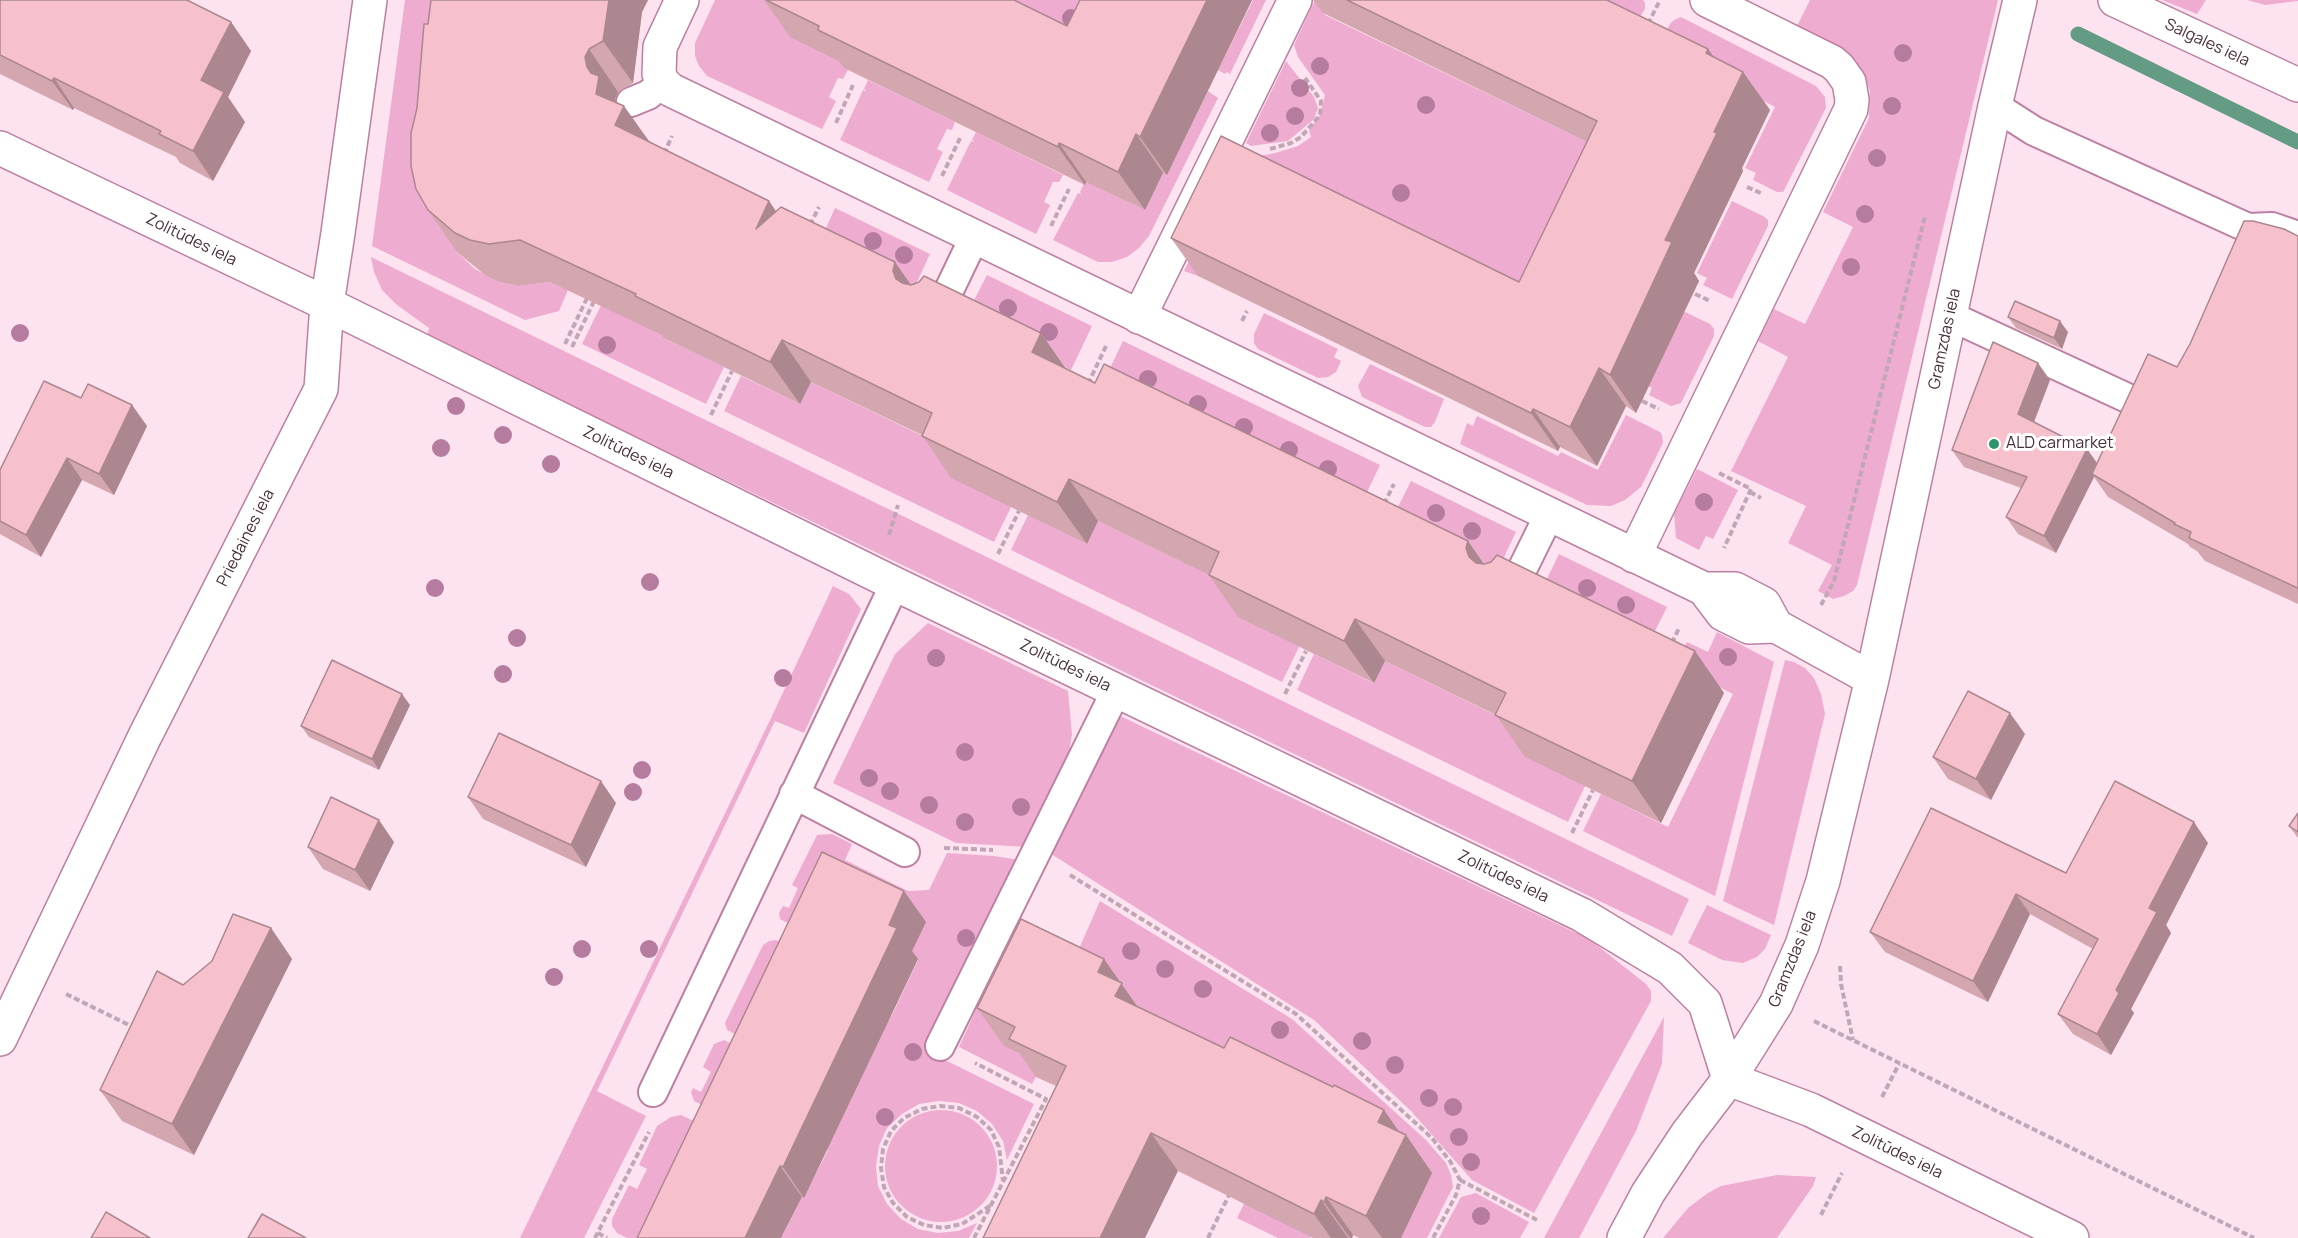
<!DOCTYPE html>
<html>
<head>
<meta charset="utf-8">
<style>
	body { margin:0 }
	canvas { display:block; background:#fde3f0 }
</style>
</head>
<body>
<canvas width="2298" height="1238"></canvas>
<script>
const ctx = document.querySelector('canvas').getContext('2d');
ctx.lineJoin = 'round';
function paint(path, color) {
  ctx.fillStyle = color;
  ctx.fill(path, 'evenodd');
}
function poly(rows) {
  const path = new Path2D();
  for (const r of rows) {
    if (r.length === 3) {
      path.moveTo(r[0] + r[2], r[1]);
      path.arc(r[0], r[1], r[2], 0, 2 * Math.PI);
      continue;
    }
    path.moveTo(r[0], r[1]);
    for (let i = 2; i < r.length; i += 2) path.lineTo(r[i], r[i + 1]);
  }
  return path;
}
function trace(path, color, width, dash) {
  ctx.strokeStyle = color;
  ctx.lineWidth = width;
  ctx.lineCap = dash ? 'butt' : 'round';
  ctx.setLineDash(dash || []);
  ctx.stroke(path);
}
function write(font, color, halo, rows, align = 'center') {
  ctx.font = font + ' Manrope,sans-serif';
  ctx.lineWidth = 6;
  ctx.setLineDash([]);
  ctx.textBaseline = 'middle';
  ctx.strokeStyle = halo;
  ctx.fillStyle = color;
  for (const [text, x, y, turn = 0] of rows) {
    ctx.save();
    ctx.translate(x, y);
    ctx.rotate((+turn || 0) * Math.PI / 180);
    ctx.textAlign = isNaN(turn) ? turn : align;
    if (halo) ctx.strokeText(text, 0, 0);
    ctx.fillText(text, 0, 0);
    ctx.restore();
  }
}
const green = poly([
	[405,0,465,0,457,252,475,269,499,282,518,286,550,282,568,290,559,311,525,320,372,246],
	[715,0,809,0,850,66,843,79,838,78,829,97,836,101,822,129,707,76,699,66,695,56,695,43],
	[963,0,1126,0,1094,64],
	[1253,0,1266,0,1230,74,1227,72,1225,74,1218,70],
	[1315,0,1325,15,1624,160,1546,320,1198,276,1184,271,1243,153,1259,156,1275,153,1298,146,1311,137,1309,130,1320,115,1325,95,1298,57,1294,45],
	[1562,0,1643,0,1645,3,1645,9,1635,24],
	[1810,0,1998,0,1857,585,1853,591,1844,596,1833,599,1818,591,1832,565,1788,543,1806,506,1731,471,1788,357,1758,341,1774,309,1805,324,1853,227,1823,212,1869,118,1870,91,1863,72,1853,59,1796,28],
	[2162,0,2206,0,2197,14],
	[2247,0,2298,0,2298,1,2265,5],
	[1681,17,1816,86,1825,97,1826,108,1783,192,1777,192,1753,180,1756,173,1745,168,1775,107,1659,45,1670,24,1674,20],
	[1286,61,1314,97,1318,108,1314,119,1288,141,1251,146,1246,143],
	[868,80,955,122,952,130,947,129,937,149,943,152,929,182,840,140,863,90,867,92,864,89],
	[1208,91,1218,98,1149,236,1139,248,1127,257,1112,262,1098,262,1053,240,1078,193,1081,194,1080,192,1085,181,1145,210,1163,173,1167,175],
	[976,132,1063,175,1059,182,1053,182,1044,202,1050,205,1036,234,947,190,971,141,975,142,972,140],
	[664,177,675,315,664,338,724,367,706,404,582,344],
	[1732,201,1763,216,1768,220,1768,226,1732,299,1703,285,1707,278,1697,273],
	[835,208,930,254,912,293,817,248],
	[371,257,1689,899,1672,936,427,336,429,328,397,305,382,290,374,272],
	[987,275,1092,326,1071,370,965,318],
	[1679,309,1710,324,1714,329,1714,336,1681,403,1671,406,1649,395,1652,388,1643,383],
	[1264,313,1338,349,1334,357,1341,361,1336,372,1328,377,1318,378,1258,349,1254,343,1254,334],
	[1123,341,1380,465,1359,509,1102,385],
	[1370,364,1444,399,1435,422,1431,427,1425,427,1362,397,1358,386],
	[741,376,800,404,811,382,962,455,1011,507,994,542,724,411],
	[1626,415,1660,432,1662,435,1663,443,1641,487,1625,500,1611,506,1587,505,1460,444,1467,423,1473,426,1477,416,1558,456,1561,452,1598,470],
	[1697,469,1738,490,1713,539,1706,536,1699,550,1676,538,1674,514],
	[1411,481,1516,532,1495,576,1389,525],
	[1028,515,1087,544,1098,521,1249,594,1299,647,1282,682,1011,550],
	[1559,554,1667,607,1646,649,1538,597],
	[833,586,849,594,861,609,804,733,775,721,597,1091,646,1116,584,1238,520,1238,771,718],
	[928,623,1068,691,1072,734,1065,779,1028,847,956,843,833,783,895,654],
	[1717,632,1774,662,1715,896,1583,831,1601,794,1668,827,1733,694,1675,665,1687,642,1708,652],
	[1314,654,1373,683,1385,661,1536,735,1585,786,1568,822,1297,690],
	[1785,660,1794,662,1805,668,1814,678,1821,694,1825,714,1774,925,1723,901],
	[1118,715,1589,939,1646,984,1651,991,1651,1001,1534,1213,1472,1180,1411,1111,1314,1020,1048,852],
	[832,834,852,844,845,860,908,891,929,890,947,853,994,856,1020,860,929,1052,1034,1104,1007,1160,1003,1141,992,1124,977,1111,959,1103,939,1101,919,1104,902,1114,887,1128,879,1146,876,1166,878,1186,887,1204,901,1219,918,1229,938,1233,958,1231,977,1223,969,1238,772,1238,783,1235,802,1197,804,1197,828,1150,817,1144,893,1013,918,960,808,934,780,919,779,913,783,906,789,908,798,888,792,885,817,835],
	[1100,901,1292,1019,1426,1140,1446,1163,1451,1175,1453,1187,1427,1238,1401,1238,1004,1046,1047,1068,1036,1077,1032,1084,959,1047,1015,923,1078,951],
	[1707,905,1771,935,1765,949,1757,957,1743,963,1722,960,1688,943],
	[776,940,800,952,764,1048,727,1030,725,1023,763,945,769,941],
	[1664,1017,1662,1064,1636,1131,1579,1238,1544,1238],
	[724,1040,760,1057,721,1114,694,1101,691,1092,693,1088,701,1092,711,1072,703,1067,714,1044],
	[941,1166,56],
	[681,1115,712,1130,673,1238,627,1238,617,1233,612,1226,612,1219,629,1185,637,1189,647,1169,639,1165,657,1126,671,1117],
	[1777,1175,1816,1177,1813,1186,1777,1238,1663,1238,1688,1208,1708,1193,1721,1186],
	[1476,1193,1529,1222,1520,1238,1439,1238,1461,1197],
	[1247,1198,1314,1232,1310,1238,1278,1238,1237,1218]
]);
const stream = poly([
	[2078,34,2298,142]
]);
const path = poly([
	[1648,24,1660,0],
	[836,123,853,85],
	[1270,149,1291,143,1301,137,1320,115,1321,101,1305,78],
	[664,154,672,136],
	[942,176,961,136],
	[1747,187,1763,194],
	[810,225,819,207],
	[1051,226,1069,189],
	[1695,294,1710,301],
	[1242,321,1247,311],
	[565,344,588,296],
	[572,347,595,299],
	[1088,384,1106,346],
	[1642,401,1659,409],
	[711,415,732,371],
	[1719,473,1751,489,1724,548],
	[1750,492,1761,498],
	[1384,504,1394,484],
	[889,535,898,505],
	[998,554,1019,511],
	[1821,605,1834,581,1925,216],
	[1672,643,1679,628],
	[1285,694,1306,651],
	[1572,833,1593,790],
	[944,848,993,850],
	[1070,875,1296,1014,1432,1138,1450,1161,1460,1180,1456,1195,1433,1238],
	[1840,966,1841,984,1853,1040],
	[66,994,135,1028],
	[1814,1021,2254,1238],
	[1882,1097,1899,1064],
	[1460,1180,1537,1220],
	[990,1206,962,1224,943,1228,924,1225,907,1217,893,1203,884,1187,881,1168,883,1149,891,1131,904,1118,922,1109,940,1106,959,1108,977,1117,991,1130,999,1147,1003,1181],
	[1821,1215,1842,1173],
	[598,1233,607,1238],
	[595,1238,649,1132],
	[974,1238,1046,1099,975,1063],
	[1208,1238,1229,1195]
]);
const service = poly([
	[631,102,648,95,663,83],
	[1995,106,2034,131,2248,228,2272,227,2298,236],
	[939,311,974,238],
	[1950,316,2125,397],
	[1512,590,1549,515],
	[794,794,905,852],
	[940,1046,1116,691],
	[653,1092,895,584]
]);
const minor = poly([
	[682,0,660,47,659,74,663,83,671,90,1700,587,1704,589,1735,589,1764,604,1776,626],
	[2115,0,2298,85],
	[1139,317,1295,0],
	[1634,556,1851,109,1852,100,1849,82,1839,68,1832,62,1707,0],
	[1704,589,1723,614,1749,627,1776,626],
	[1776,626,1872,679],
	[0,1039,145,736,321,389,327,304,338,233,370,0],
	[1729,1079,1776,1004,1802,945,1823,881,1872,679,1995,106,2020,0]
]);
const tertiary = poly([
	[0,148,327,304,895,584,1582,915,1670,968,1705,1003,1729,1079],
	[1729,1079,1811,1110,2072,1238],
	[1624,1238,1648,1193,1687,1134,1729,1079]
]);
const trees = [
	[1071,18],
	[1903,53],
	[1320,66],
	[1300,88],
	[1426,105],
	[1892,106],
	[1295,116],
	[1270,133],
	[1877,158],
	[1401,193],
	[1865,214],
	[873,241],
	[904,255],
	[1851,267],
	[1008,308],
	[1049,332],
	[20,333],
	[607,345],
	[1148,379],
	[1198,404],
	[456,406],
	[1244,427],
	[503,435],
	[441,448],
	[1289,450],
	[551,464],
	[1328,469],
	[1704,502],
	[1436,513],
	[1472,531],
	[650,582],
	[435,588],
	[1587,588],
	[1626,605],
	[517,638],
	[1728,657],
	[936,658],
	[503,674],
	[783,678],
	[965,752],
	[642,770],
	[869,778],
	[890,791],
	[633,792],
	[929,805],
	[1021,807],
	[965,822],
	[966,938],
	[582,949],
	[649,949],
	[1131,951],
	[1165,969],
	[554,977],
	[1203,989],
	[1280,1030],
	[1362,1041],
	[913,1052],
	[1395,1065],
	[1429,1098],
	[1453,1107],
	[885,1117],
	[1459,1137],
	[1471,1162],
	[1481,1216]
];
const wall = poly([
	[0,0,231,22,251,51,228,97,245,122,213,181,180,163,176,157,74,108,73,110,0,74],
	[431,0,648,0,642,12,633,83,618,92,615,99,650,143,769,201,776,212,895,262,911,285,1041,333,1066,369,1095,383,1484,564,1695,651,1724,693,1661,823,1525,757,1496,715,1385,661,1374,683,1238,617,1209,575,1098,521,1087,544,951,478,922,435,811,382,800,404,664,338,662,335,550,282,518,286,499,282,485,275,457,252,428,210,417,108],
	[764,0,1014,0,1067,26,1080,0,1252,0,1167,175,1163,173,1145,210,1086,182,1085,185,844,68,839,61,790,37],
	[1313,0,1607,0,1708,49,1714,57,1743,72,1770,110,1742,168,1743,171,1694,273,1699,281,1636,413,1626,406,1597,466,1560,447,1558,451,1198,276,1171,238,1519,282,1587,142,1323,13],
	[2298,236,2298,604,2205,561,2197,551,2190,547,2188,544,2108,497,2094,477,2056,553,2018,534,2006,517,2021,488,1964,467,1952,450,2050,380,2034,422,2087,449,2097,463,2177,367,2190,344],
	[2008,317,2068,332,2062,349,2016,328],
	[81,398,132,405,147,426,114,495,82,480,41,557,0,534,0,470],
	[410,705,379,770,309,737,301,726],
	[2025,734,1991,800,1948,779,1933,757],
	[468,797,616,803,586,867,483,819],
	[2298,813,2298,838,2289,826],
	[394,842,370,891,323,869,308,847],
	[2208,843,2166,925,2171,933,2131,1009,2134,1013,2111,1055,2073,1034,2058,1014,2093,949,2030,914,1988,1002,1885,952,1870,932,2066,873],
	[926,922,912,951,918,959,804,1198,802,1197,637,1238],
	[271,928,292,959,194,1155,122,1121,100,1090,183,985],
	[1104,959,1138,1007,1224,1048,1333,1087,1384,1110,1399,1132,1406,1135,1432,1173,1401,1238,1359,1238,1353,1235,1352,1238,1313,1238,1178,1171,1056,1086,1036,1077,1020,1054,1004,1046,977,1008]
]);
const shadedWall = poly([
	[609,0,648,0,642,12,633,83,603,41],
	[1207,0,1252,0,1167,175,1140,137],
	[231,22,251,51,228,97,245,122,213,181,193,151,201,80],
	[589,49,618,92,615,99,622,110,624,106,654,148,615,125,596,94,587,67,585,57],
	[1708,49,1735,88,1706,53],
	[1743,72,1770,110,1742,168,1743,171,1694,273,1699,281,1636,413,1610,375,1665,240,1714,132],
	[54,78,74,108,73,110,52,81],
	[1136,134,1163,173,1145,210,1118,172],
	[1059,143,1086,182,1085,185,1058,147],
	[769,201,798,243,756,229],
	[895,262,924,304,896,279,893,271],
	[2060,321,2068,332,2062,349,2054,338],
	[1041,333,1070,375,1032,352],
	[782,340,811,382,800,404,770,362],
	[2038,363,2050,380,2030,432,2018,414],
	[1599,368,1626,406,1597,466,1570,427],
	[132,405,147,426,114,495,99,474],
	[1533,409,1560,447,1558,451,1531,413],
	[2087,449,2099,466,2092,474,2094,477,2056,553,2044,536],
	[67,458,82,480,41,557,26,535],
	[1069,479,1098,521,1087,544,1057,502],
	[1468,541,1497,583,1469,557,1466,548],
	[1355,619,1385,661,1374,683,1344,641],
	[1695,651,1724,693,1661,823,1632,781],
	[402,694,410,705,379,770,372,759],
	[2010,713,2025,734,1991,800,1976,779],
	[601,781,616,803,586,867,571,845],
	[379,820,394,842,370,891,355,870],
	[2194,822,2208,843,2166,925,2171,933,2131,1009,2134,1013,2111,1055,2097,1034,2149,908],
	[904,891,926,922,912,951,918,959,804,1198,783,1167],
	[2016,894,2030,914,1988,1002,1973,981],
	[271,928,292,959,194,1155,172,1124],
	[1104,959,1148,1022,1142,1034,1098,972],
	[1384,1110,1404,1139,1406,1135,1432,1173,1401,1238,1382,1238,1366,1216,1378,1122],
	[1151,1133,1178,1171,1145,1238,1100,1238],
	[780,1166,802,1197,781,1238,745,1238],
	[1326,1197,1353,1235,1352,1238,1350,1238,1324,1202],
	[1321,1200,1348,1238,1331,1238,1314,1214]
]);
const building = poly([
	[0,0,187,0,231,22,201,80,224,92,193,151,159,134,161,131,54,78,52,81,0,55,0,0],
	[431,0,609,0,603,41,589,49,585,57,587,67,591,73,599,76,596,94,624,106,615,125,769,201,756,229,781,207,895,262,893,271,896,279,902,283,911,285,919,282,924,276,1041,333,1032,352,1095,383,1104,364,1468,541,1466,548,1469,557,1476,563,1484,564,1491,562,1497,555,1695,651,1632,781,1495,715,1506,693,1355,619,1344,641,1209,575,1219,552,1069,479,1057,502,998,473,922,436,932,413,782,340,770,362,635,296,636,294,520,240,489,244,470,240,455,233,428,210,416,189,411,166,411,133,417,108,424,24,428,24,431,0],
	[766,0,1014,0,1067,26,1080,0,1207,0,1140,137,1136,134,1118,172,1059,143,1058,147,818,30,819,26,766,0],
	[1347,0,1607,0,1708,49,1706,53,1743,72,1714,132,1717,133,1665,240,1672,242,1610,375,1599,368,1570,427,1533,409,1531,413,1171,238,1221,136,1519,282,1597,121,1347,0],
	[2244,221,2253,221,2284,229,2298,236,2298,588,2189,538,2191,532,2174,524,2175,523,2092,474,2148,354,2177,367,2190,344,2244,221],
	[2015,301,2060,321,2054,338,2008,317,2015,301],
	[1993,342,2038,363,2018,414,2087,449,2044,536,2006,517,2027,477,1952,450,1993,342],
	[44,381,81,398,88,384,132,405,99,474,67,458,26,535,0,521,0,470,44,381],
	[332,660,402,694,372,759,301,726,332,660],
	[1968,691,2010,713,1976,779,1933,757,1968,691],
	[499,733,601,781,571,845,468,797,499,733],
	[2115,781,2194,822,2149,908,2157,912,2116,990,2119,993,2097,1034,2058,1014,2098,939,2016,894,1973,981,1870,932,1931,808,2066,873,2115,781],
	[331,797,379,820,355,870,308,847,331,797],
	[2298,813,2298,832,2289,826,2298,813],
	[822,852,904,891,889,925,897,928,783,1167,780,1166,745,1238,637,1238,822,852],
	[233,914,271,928,172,1124,100,1090,157,971,183,985,212,961,233,914],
	[1021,919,1104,959,1098,972,1122,983,1115,996,1224,1048,1230,1037,1333,1087,1334,1085,1384,1110,1378,1122,1406,1135,1366,1216,1326,1197,1324,1202,1321,1200,1314,1214,1151,1133,1100,1238,983,1238,1066,1066,1009,1039,1015,1027,977,1008,1021,919],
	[106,1212,150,1238,91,1238,106,1212],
	[262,1214,306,1238,248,1238,262,1214]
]);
const markers = [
	[1994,444,6,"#2e936f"]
];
const streetNames = [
	["Salgales iela",2207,43,25],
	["Zolitūdes iela",191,240,26],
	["Gramzdas iela",1945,339,-78],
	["Zolitūdes iela",628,453,26],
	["Priedaines iela",246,538,-63],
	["Zolitūdes iela",1065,666,26],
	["Zolitūdes iela",1503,877,26],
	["Gramzdas iela",1793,959,-68],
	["Zolitūdes iela",1897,1153,26]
];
const poiNames = [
	["ALD carmarket",2006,444]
];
paint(green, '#eeacd0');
trace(stream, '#639b85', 15);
trace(service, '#bc81a2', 32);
trace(minor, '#bc81a2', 36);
trace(tertiary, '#bc81a2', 36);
trace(path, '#c1a7b5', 4, [6, 3]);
trace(service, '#fff', 28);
trace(minor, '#fff', 33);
trace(tertiary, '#fff', 33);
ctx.fillStyle = '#b67c9f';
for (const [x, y] of trees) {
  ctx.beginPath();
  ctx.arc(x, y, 9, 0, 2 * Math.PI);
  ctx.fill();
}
paint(wall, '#d4a6af');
paint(shadedWall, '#ac878f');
paint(building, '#f6c1cc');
trace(building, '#ac878f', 1.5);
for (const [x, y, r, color] of markers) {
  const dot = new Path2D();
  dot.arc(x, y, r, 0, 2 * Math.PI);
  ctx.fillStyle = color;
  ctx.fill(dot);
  trace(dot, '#fff', 2);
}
write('16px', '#482f3d', '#fff', streetNames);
write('16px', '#482f3d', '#fff', poiNames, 'left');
</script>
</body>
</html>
